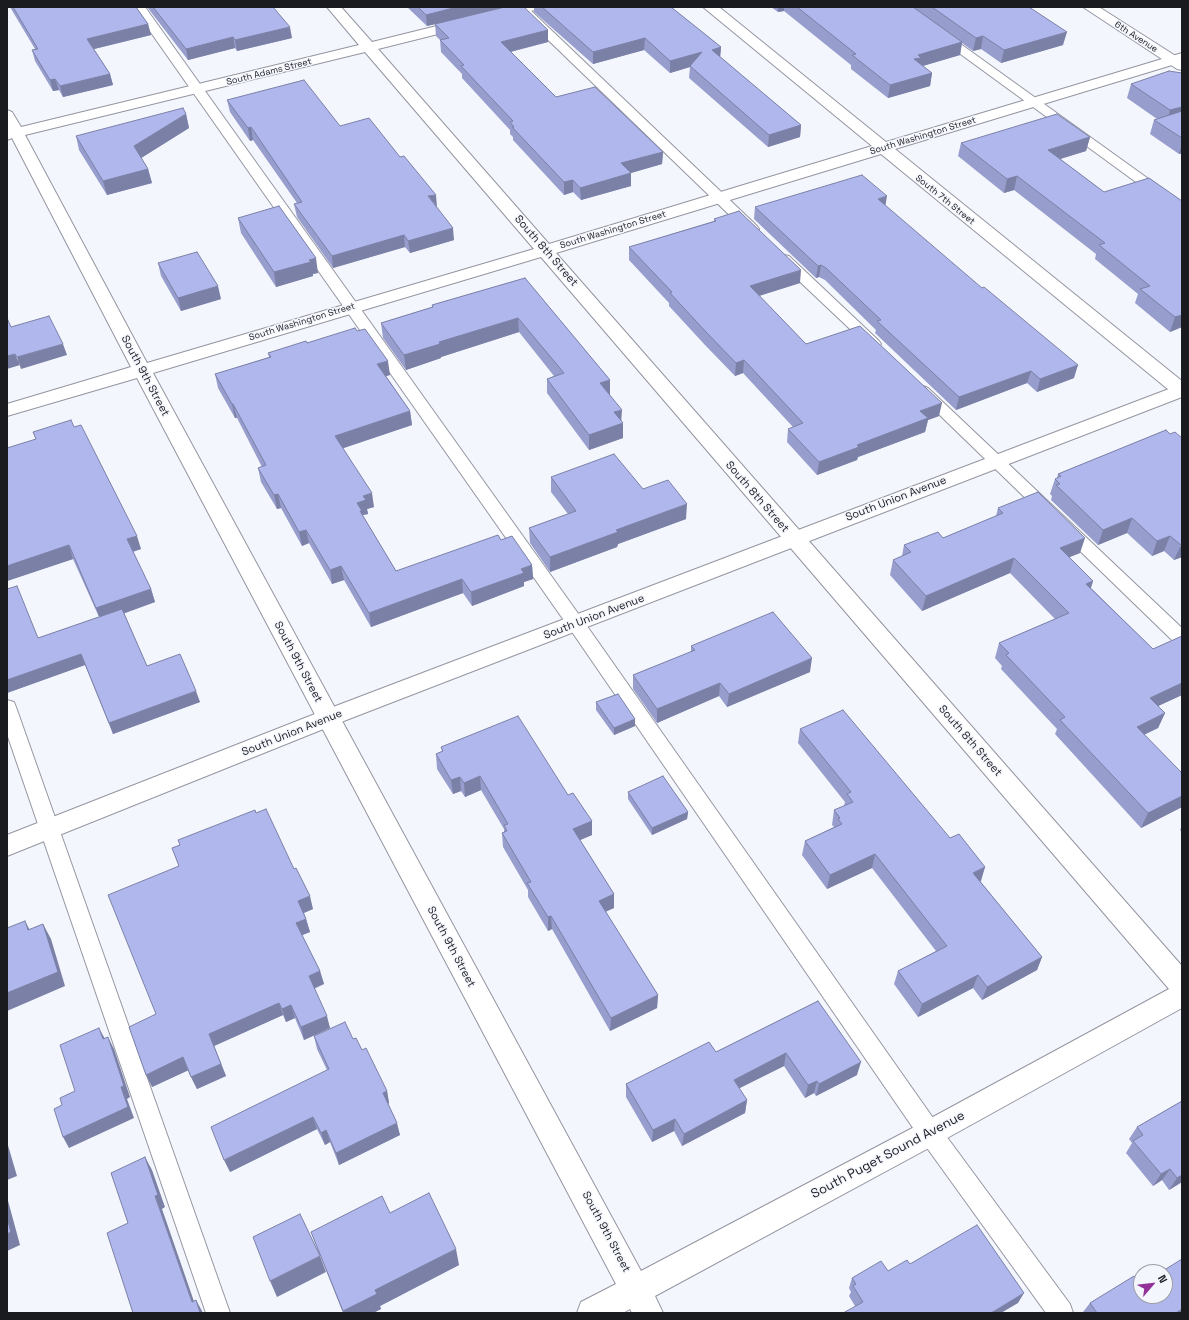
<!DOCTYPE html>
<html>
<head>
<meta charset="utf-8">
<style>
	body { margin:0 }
	#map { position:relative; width:1189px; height:1320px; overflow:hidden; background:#f4f6fd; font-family:"Space Grotesk",sans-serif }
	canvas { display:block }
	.frame { position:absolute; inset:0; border:8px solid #1a1b1f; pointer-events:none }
	.north { position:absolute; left:1133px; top:1264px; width:40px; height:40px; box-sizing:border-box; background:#f4f6fd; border:1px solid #9d9ea4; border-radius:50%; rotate:62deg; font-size:11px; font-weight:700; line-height:16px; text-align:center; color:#1a1b1f }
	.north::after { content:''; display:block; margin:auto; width:14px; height:18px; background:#923198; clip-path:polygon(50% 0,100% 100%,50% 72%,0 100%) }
</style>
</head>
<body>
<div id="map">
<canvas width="1189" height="1320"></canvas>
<div class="frame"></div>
<div class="north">N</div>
</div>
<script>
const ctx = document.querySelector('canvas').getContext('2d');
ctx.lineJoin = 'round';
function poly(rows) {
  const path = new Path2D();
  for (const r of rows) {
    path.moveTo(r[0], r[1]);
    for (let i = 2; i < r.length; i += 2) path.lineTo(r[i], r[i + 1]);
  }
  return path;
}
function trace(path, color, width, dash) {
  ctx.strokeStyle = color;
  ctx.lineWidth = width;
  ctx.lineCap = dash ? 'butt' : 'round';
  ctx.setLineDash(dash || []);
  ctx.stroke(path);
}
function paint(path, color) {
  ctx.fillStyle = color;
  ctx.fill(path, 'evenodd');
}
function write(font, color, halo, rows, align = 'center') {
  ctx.font = font + ' "Space Grotesk",sans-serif';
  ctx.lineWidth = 3;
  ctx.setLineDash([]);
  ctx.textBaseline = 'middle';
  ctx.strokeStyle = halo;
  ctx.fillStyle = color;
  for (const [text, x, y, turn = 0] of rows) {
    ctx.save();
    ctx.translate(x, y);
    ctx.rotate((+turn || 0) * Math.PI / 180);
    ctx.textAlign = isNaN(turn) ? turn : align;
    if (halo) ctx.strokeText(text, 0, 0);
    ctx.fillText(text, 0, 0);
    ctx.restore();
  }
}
const service = poly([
	[133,7,145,7,582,619,938,1125,1070,1304,1073,1313,1046,1313,922,1141,570,629,133,7],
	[514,7,527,7,757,226,759,229,757,232,747,232,514,7],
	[896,7,909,7,1182,203,1182,213,1177,212,896,7],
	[784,255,789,256,879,341,881,344,879,347,869,347,779,262,777,259,779,256,784,255],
	[923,386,928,388,1182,628,1182,646,1176,644,918,394,915,391,918,388,923,386],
	[7,700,14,702,16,707,230,1313,206,1313,7,734,7,700]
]);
const minor = poly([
	[327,7,341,7,372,42,465,19,470,20,472,23,470,26,378,49,549,244,872,146,703,7,719,7,886,142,1182,53,1182,62,895,149,1182,381,1182,397,1175,395,881,154,556,253,1182,966,1182,1008,940,1142,655,1296,663,1313,632,1313,630,1309,623,1313,577,1313,581,1302,616,1284,137,378,7,416,7,404,131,367,12,138,7,140,7,110,12,112,21,127,359,45,327,7],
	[365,52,534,249,147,363,25,135,365,52],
	[541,257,1169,989,920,1124,641,1271,153,373,541,257],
	[512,7,537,7,535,10,496,19,491,18,489,15,491,12,512,7]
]);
const secondary = poly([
	[1182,384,1182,397,336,724,7,856,7,835,320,712,1182,384]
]);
const primary = poly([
	[1083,7,1099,7,1182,60,1182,70,1177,69,1083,7]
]);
const wall = poly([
	[10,7,136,7,148,24,151,35,94,49,110,74,113,85,63,97,59,90,53,91,35,61,32,50,35,49],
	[147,7,273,7,292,38,237,51,235,48,188,60],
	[407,7,524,7,548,42,511,52,556,97,663,152,662,164,630,173,631,186,581,200,573,192,564,195,513,140,513,137,510,134,510,130,462,78,462,74,441,52,440,40,436,36,435,24,443,22,427,26],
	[534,7,671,7,721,47,720,57,801,125,800,137,768,147,689,78,690,67,670,73,644,50,593,64,534,12],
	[771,7,1029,7,1063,45,1001,63,981,49,973,51,962,43,960,55,923,66,932,73,930,86,888,98,851,69,851,65,784,11,778,12],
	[1182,73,1182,153,1179,154,1150,134,1154,120,1157,119,1127,98,1131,84],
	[227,100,340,126,437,207,454,240,410,253,405,247,333,268,297,217,294,204,297,203,253,140,250,141,230,112],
	[186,114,189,128,141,158,148,169,152,183,107,195,79,150,76,136],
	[1090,137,1086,151,1060,159,1104,192,1182,201,1182,327,1170,332,1135,303,1138,294,1095,259,1096,254,1014,190,1004,193,958,156,961,143],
	[885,205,1074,378,1037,392,1027,383,956,410,875,333,876,330,825,280,819,277,816,278,754,219,755,207],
	[238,218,318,273,313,274,313,276,276,287,241,233],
	[714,219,800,283,759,296,806,344,939,416,928,420,925,432,858,457,857,460,817,475,787,442,788,429,793,427,743,373,735,376,705,345,669,306,669,303,629,260,629,247,714,221],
	[158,263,221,299,181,311,161,276],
	[525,278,610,380,610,395,621,421,623,438,589,450,547,393,547,379,554,376,519,332,441,357,441,358,406,370,383,338,381,323,432,307,432,305],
	[307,343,390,375,386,376,410,411,412,425,343,448,374,507,367,509,368,514,363,515,363,516,396,571,501,540,532,565,533,579,524,582,524,586,472,606,463,593,371,627,344,580,332,584,309,543,302,546,281,508,277,509,261,482,258,468,262,467,237,418,235,418,218,388,215,374,269,357,268,353],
	[74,427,141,549,133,552,151,589,155,602,124,613,147,666,200,702,113,734,85,665,7,693,7,589,38,638,99,617,73,559,7,581,36,439,33,432],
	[1166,430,1182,557,1174,560,1164,551,1152,556,1127,533,1098,545,1051,500,1052,496,1050,494,1055,479,1057,478,1058,474],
	[551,477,643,489,686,519,618,544,617,547,550,572,530,543,529,528,568,514,551,492],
	[998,508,1080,553,1069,557,1093,581,1091,588,1153,649,1182,636,1182,695,1158,706,1165,713,1158,728,1144,735,1182,773,1182,807,1141,828,1055,734,1057,729,1001,669,1002,666,995,658,999,643,1055,619,1010,573,922,611,890,575,893,560,902,556,904,545,943,538,996,516],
	[691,646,810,672,727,707,719,696,657,723,633,689,633,675,691,652],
	[596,702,635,726,614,735,596,710],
	[800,729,950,838,985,867,980,881,1042,957,1037,970,982,1000,973,988,918,1017,894,984,898,971,936,951,872,868,827,889,802,855,805,841,834,827,832,825,834,810,844,806,845,802,798,743],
	[441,747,568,795,592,821,592,835,580,840,614,894,614,908,605,911,658,995,657,1008,610,1031,552,929,548,931,528,897,528,890,503,847,502,833,504,832,504,829,481,790,465,797,461,791,453,794,437,769,436,754,442,751],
	[628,792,688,812,687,819,652,835,628,799],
	[256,813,313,909,304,913,306,919,310,932,302,935,320,971,324,984,314,989,330,1028,304,1040,295,1018,286,1022,283,1015,214,1046,226,1076,197,1089,188,1070,152,1087,156,1014,179,866,172,848],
	[1182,826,1182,832,1180,830],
	[818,1001,857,1075,816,1096,814,1093,805,1098,784,1066,739,1088,747,1100,745,1113,682,1146,674,1131,652,1142,626,1097,626,1084,716,1052],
	[314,1036,353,1039,362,1050,387,1091,389,1103,388,1104,400,1135,339,1165,330,1142,325,1145,317,1129,230,1172,327,1070,317,1049],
	[1182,1101,1182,1182,1169,1190,1162,1180,1153,1186,1126,1153,1132,1143,1129,1139,1137,1127],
	[390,1213,459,1265,380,1306,381,1309,373,1313,343,1313,311,1232],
	[910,1264,1018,1303,855,1306,849,1296,851,1292,849,1288,852,1278,888,1271],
	[1141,1284,1182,1313,1084,1313,1083,1312,1090,1303]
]);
const shadedWall = poly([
	[457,7,507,7,427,26,426,15],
	[778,7,784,7,784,11,778,12],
	[148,24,151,35,90,50,87,39],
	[290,27,292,38,237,51,235,40],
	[548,30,548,42,501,54,501,42],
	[1067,32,1063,45,1001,63,1004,50],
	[983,36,981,49,973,51,976,38],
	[233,37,235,48,188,60,186,49],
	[645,38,644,50,593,64,593,52],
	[962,42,960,55,919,67,914,59,918,55],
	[721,47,720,59,712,50],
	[702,52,690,66,690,67,670,73,670,61],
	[932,73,930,86,888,98,890,85],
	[110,74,113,85,63,97,60,86],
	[55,79,59,90,53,91,50,80],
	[1182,107,1182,119,1166,125,1170,110],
	[186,114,189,128,138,160,134,146],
	[801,125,800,137,768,147,769,135],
	[251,127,253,140,250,141,248,128],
	[1090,137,1086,151,1044,164,1048,150],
	[1182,144,1182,153,1179,154],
	[663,152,662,164,621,176,621,163],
	[148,169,152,183,107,195,103,181],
	[631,173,631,186,581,200,580,188],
	[1017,176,1014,190,1004,193,1007,179],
	[573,180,573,192,564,195,564,182],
	[436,195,437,207,428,196],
	[887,196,885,208,878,199],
	[453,228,454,240,410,253,408,241],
	[404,235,405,247,333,268,332,256],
	[316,258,318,273,313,274,313,276,276,287,274,272],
	[821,265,819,277,816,278,818,266],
	[801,270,800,283,749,299,750,286],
	[218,286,221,299,181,311,178,298],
	[1182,315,1182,327,1170,332,1175,317],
	[518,318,519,332,441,357,441,358,406,370,404,355,439,342],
	[63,344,67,355,21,369,17,357],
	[15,354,20,365,7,369,7,356],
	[744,360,743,373,735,376,736,363],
	[388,361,390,375,379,378,377,364],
	[1078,365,1074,378,1037,392,1040,379],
	[1031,371,1027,383,956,410,959,397],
	[610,380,610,395,600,398,600,383],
	[942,403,939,416,928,420,925,432,858,457,857,460,817,475,819,462,857,445,920,411],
	[232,404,233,404,237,418,235,418],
	[622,410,621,424,623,423,623,438,589,450,589,435,614,412],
	[410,411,412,425,338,450,335,436],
	[372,493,374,507,367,509,368,514,363,515,364,525,357,503,363,496],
	[278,494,281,508,277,509,274,495],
	[687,504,686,519,618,544,617,547,550,572,550,557,616,530],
	[1132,518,1127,533,1098,545,1103,530],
	[306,530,309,543,302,546,299,532],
	[137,536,141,549,131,552,127,539],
	[1170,536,1164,551,1152,556,1157,541],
	[1085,538,1080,553,1055,563,1060,548],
	[1182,544,1182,557,1174,560,1181,545],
	[69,545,73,559,7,581,7,566],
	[1014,558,1010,573,922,611,926,596],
	[532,565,533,579,524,582,524,586,472,606,471,592,521,569],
	[341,566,344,580,332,584,330,570],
	[462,579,463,593,371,627,369,613],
	[1093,581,1088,596,1086,584],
	[151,589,155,602,101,622,96,608],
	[81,654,85,665,7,693,7,680],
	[812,658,810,672,727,707,729,694],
	[720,683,719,696,657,723,657,709],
	[1182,683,1182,695,1143,713,1150,698],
	[196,691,200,702,113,734,109,723],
	[1165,713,1158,728,1130,741,1137,727],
	[635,719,635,726,614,735,614,728],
	[480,776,481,790,465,797,464,783],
	[460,777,461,791,453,794,451,780],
	[1182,796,1182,807,1141,828,1148,813],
	[688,812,687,819,652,835,652,828],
	[592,821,592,835,573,843,573,829],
	[875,854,872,868,827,889,830,875],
	[985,867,981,881,968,887,973,873],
	[614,894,614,908,599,915,599,901],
	[310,896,313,909,301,914,298,901],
	[551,916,552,929,548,931,548,917],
	[306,919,310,932,300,936,296,923],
	[25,921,33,936,28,930],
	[43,924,51,939,65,986,7,1011,7,993],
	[1042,957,1037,970,982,1000,987,987],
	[320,971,324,984,312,989,309,976],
	[978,975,973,988,918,1017,922,1004],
	[658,995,657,1008,610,1031,611,1018],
	[279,1003,283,1015,214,1046,226,1076,197,1089,191,1077,209,1034],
	[291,1005,295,1018,286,1022,282,1009],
	[327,1016,330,1028,304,1040,301,1027],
	[99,1028,105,1039,103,1039],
	[108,1037,114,1049,130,1097,127,1099,134,1118,69,1148,63,1137,121,1087],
	[786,1053,784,1066,732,1092,734,1080],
	[183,1057,189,1070,152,1087,146,1075],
	[861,1062,857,1075,816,1096,819,1084],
	[817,1081,814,1093,805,1098,808,1085],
	[387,1091,389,1103,386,1105,383,1093],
	[747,1100,745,1113,682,1146,684,1134],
	[313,1117,317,1129,230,1172,224,1160],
	[675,1119,674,1131,652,1142,653,1130],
	[397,1123,400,1135,339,1165,336,1153],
	[326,1130,330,1142,325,1145,321,1133],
	[7,1142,17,1176,7,1180],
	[145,1157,152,1170,165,1207,162,1209,198,1313,192,1302,155,1196],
	[1170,1169,1162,1180,1153,1186,1161,1174],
	[1182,1175,1182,1182,1169,1190,1177,1178],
	[7,1197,20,1245,7,1251],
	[456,1249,459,1265,380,1306,381,1309,373,1313,344,1313,343,1311,375,1290],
	[320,1256,326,1272,277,1297,270,1281],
	[1024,1293,1018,1303,1001,1313,991,1313],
	[196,1300,202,1311,203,1313,200,1313],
	[1182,1309,1182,1313,1176,1313]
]);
const building = poly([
	[13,7,136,7,148,24,87,39,110,74,60,86,55,79,50,80,32,50,38,49,13,7],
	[153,7,273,7,290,27,235,40,233,37,186,49,153,7],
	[418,7,457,7,426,15,418,7],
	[505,7,524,7,548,30,501,42,556,97,595,87,663,152,621,163,631,173,580,188,573,180,564,182,512,127,514,127,510,122,513,121,461,66,464,65,440,40,449,38,435,24,505,7],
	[542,7,671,7,721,47,712,50,801,125,769,135,690,66,702,52,670,61,645,38,593,52,542,7],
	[797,7,913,7,962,42,918,55,921,58,914,59,932,73,890,85,852,55,856,54,797,7],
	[932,7,1029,7,1067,32,1004,50,983,36,976,38,932,7],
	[1169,71,1182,73,1182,107,1170,110,1131,84,1169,71],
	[304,80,340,126,369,118,400,157,404,156,436,195,428,196,453,228,408,241,404,235,332,256,294,204,302,202,251,127,248,128,227,100,304,80],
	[183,108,186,114,134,146,148,169,103,181,76,136,183,108],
	[1182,111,1182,138,1154,120,1182,111],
	[1057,114,1090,137,1048,150,1104,192,1149,178,1182,201,1182,315,1175,317,1140,289,1150,286,1099,245,1105,243,1017,176,1007,179,961,143,1057,114],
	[862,175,887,196,878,199,982,288,984,287,1078,365,1040,379,1031,371,959,397,877,321,881,320,826,268,821,265,818,266,755,207,862,175],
	[279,206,316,258,309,260,311,262,274,272,238,218,279,206],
	[739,211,801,270,750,286,806,344,860,326,942,403,920,411,928,418,857,445,859,447,819,462,788,429,803,423,744,360,736,363,706,332,670,293,672,292,629,247,716,221,714,219,739,211],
	[197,252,218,286,178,298,158,263,197,252],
	[525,278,610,380,600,383,622,410,614,412,623,423,589,435,547,379,564,373,518,318,439,342,440,344,404,355,381,323,433,307,432,305,525,278],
	[49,316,63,344,17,357,15,354,7,356,7,318,11,327,49,316],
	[355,328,357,331,365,329,388,361,377,364,410,411,335,436,372,493,363,496,366,500,357,503,362,511,360,511,396,571,498,535,501,540,512,536,532,565,521,569,524,573,471,592,462,579,369,613,341,566,330,570,306,530,299,532,278,494,274,495,258,468,266,465,233,404,232,404,215,374,271,357,268,353,306,341,307,343,355,328],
	[71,420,74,427,81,425,137,536,127,539,151,589,96,608,69,545,7,566,7,448,36,439,33,432,71,420],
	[1166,430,1170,434,1175,432,1182,438,1182,544,1181,545,1170,536,1157,541,1132,518,1103,530,1056,485,1060,484,1055,479,1061,476,1058,474,1166,430],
	[614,454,643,489,668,480,687,504,616,530,618,532,550,557,529,528,576,511,551,477,614,454],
	[1038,492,1085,538,1060,548,1093,581,1086,584,1153,649,1182,636,1182,683,1150,698,1165,713,1137,727,1182,773,1182,796,1148,813,1060,720,1065,717,1006,655,1009,653,999,643,1069,613,1014,558,926,596,893,560,911,552,904,545,938,532,943,538,1003,513,998,508,1038,492],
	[17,586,38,638,122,609,147,666,180,654,196,691,109,723,81,654,7,680,7,589,17,586],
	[773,612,812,658,729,694,720,683,657,709,633,675,695,650,691,646,773,612],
	[618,694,635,719,614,728,596,702,618,694],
	[843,710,950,838,959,834,985,867,973,873,1042,957,987,987,978,975,922,1004,898,971,947,946,875,854,830,875,805,841,842,824,838,819,840,818,834,810,853,802,847,794,851,792,800,729,843,710],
	[518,716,568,795,573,793,592,821,573,829,614,894,599,901,658,995,611,1018,551,916,548,917,527,883,531,882,502,833,507,831,504,825,508,824,480,776,464,783,460,777,451,780,436,754,443,751,441,747,518,716],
	[663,776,688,812,652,828,628,792,663,776],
	[266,809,294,869,296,868,310,896,298,901,306,919,296,923,320,971,309,976,327,1016,301,1027,291,1005,282,1009,279,1003,209,1034,221,1064,191,1077,183,1057,146,1075,129,1027,156,1014,108,895,179,866,172,848,180,845,178,840,255,810,256,813,266,809],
	[25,921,28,930,43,924,58,972,7,993,7,928,25,921],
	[818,1001,861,1062,819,1084,817,1081,808,1085,786,1053,734,1080,747,1100,684,1134,675,1119,653,1130,626,1084,709,1042,716,1052,818,1001],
	[345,1022,353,1039,356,1038,362,1050,366,1048,387,1091,383,1093,397,1123,336,1153,326,1130,321,1133,313,1117,224,1160,211,1127,329,1069,314,1036,345,1022],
	[99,1028,103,1039,108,1037,124,1086,121,1087,128,1107,63,1137,54,1109,62,1105,60,1098,75,1091,60,1045,99,1028],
	[1182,1101,1182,1175,1177,1178,1170,1169,1161,1174,1133,1141,1143,1135,1137,1127,1182,1101],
	[145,1157,158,1195,155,1196,192,1302,196,1300,200,1313,133,1313,107,1233,128,1223,111,1173,145,1157],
	[429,1193,456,1249,375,1290,377,1294,343,1311,311,1232,382,1196,390,1213,429,1193],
	[300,1214,320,1256,270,1281,253,1237,300,1214],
	[7,1218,11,1232,7,1234,7,1218],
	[977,1225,1024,1293,991,1313,843,1313,863,1302,853,1286,856,1284,852,1278,881,1261,888,1271,907,1260,910,1264,977,1225],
	[1182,1259,1182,1309,1176,1313,1097,1313,1090,1303,1134,1276,1141,1284,1141,1296,1165,1296,1165,1272,1161,1272,1182,1259]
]);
const farStreetnames = [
	["6th Avenue",1136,37,33],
	["South Adams Street",269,72,-14],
	["South Washington Street",923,136,-17],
	["South 7th Street",945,200,39],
	["South Washington Street",613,230,-17],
	["South Washington Street",302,322,-17]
];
const streetNames = [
	["South 8th Street",546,251,49],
	["South 9th Street",145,376,62],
	["South 8th Street",757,497,49],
	["South Union Avenue",896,499,-21],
	["South Union Avenue",594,617,-21],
	["South 9th Street",298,662,62],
	["South Union Avenue",292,733,-22],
	["South 8th Street",970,741,49],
	["South 9th Street",451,947,62],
	["South 9th Street",606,1232,62]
];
const nearStreetnames = [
	["South Puget Sound Avenue",888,1155,-28]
];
trace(service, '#9495a1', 2);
trace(minor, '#9495a1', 2);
trace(secondary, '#9495a1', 2);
trace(primary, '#9495a1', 2);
paint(service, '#fff');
paint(minor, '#fff');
paint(secondary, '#fff');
paint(primary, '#fff');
paint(wall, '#979dcc');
paint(shadedWall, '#7b80a6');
paint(building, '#b0b7ed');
trace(building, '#7b80a6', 1);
write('9px', '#1a1b1f', '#f4f6fd', farStreetnames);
write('11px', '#1a1b1f', '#f4f6fd', streetNames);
write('13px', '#1a1b1f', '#f4f6fd', nearStreetnames);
</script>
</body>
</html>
